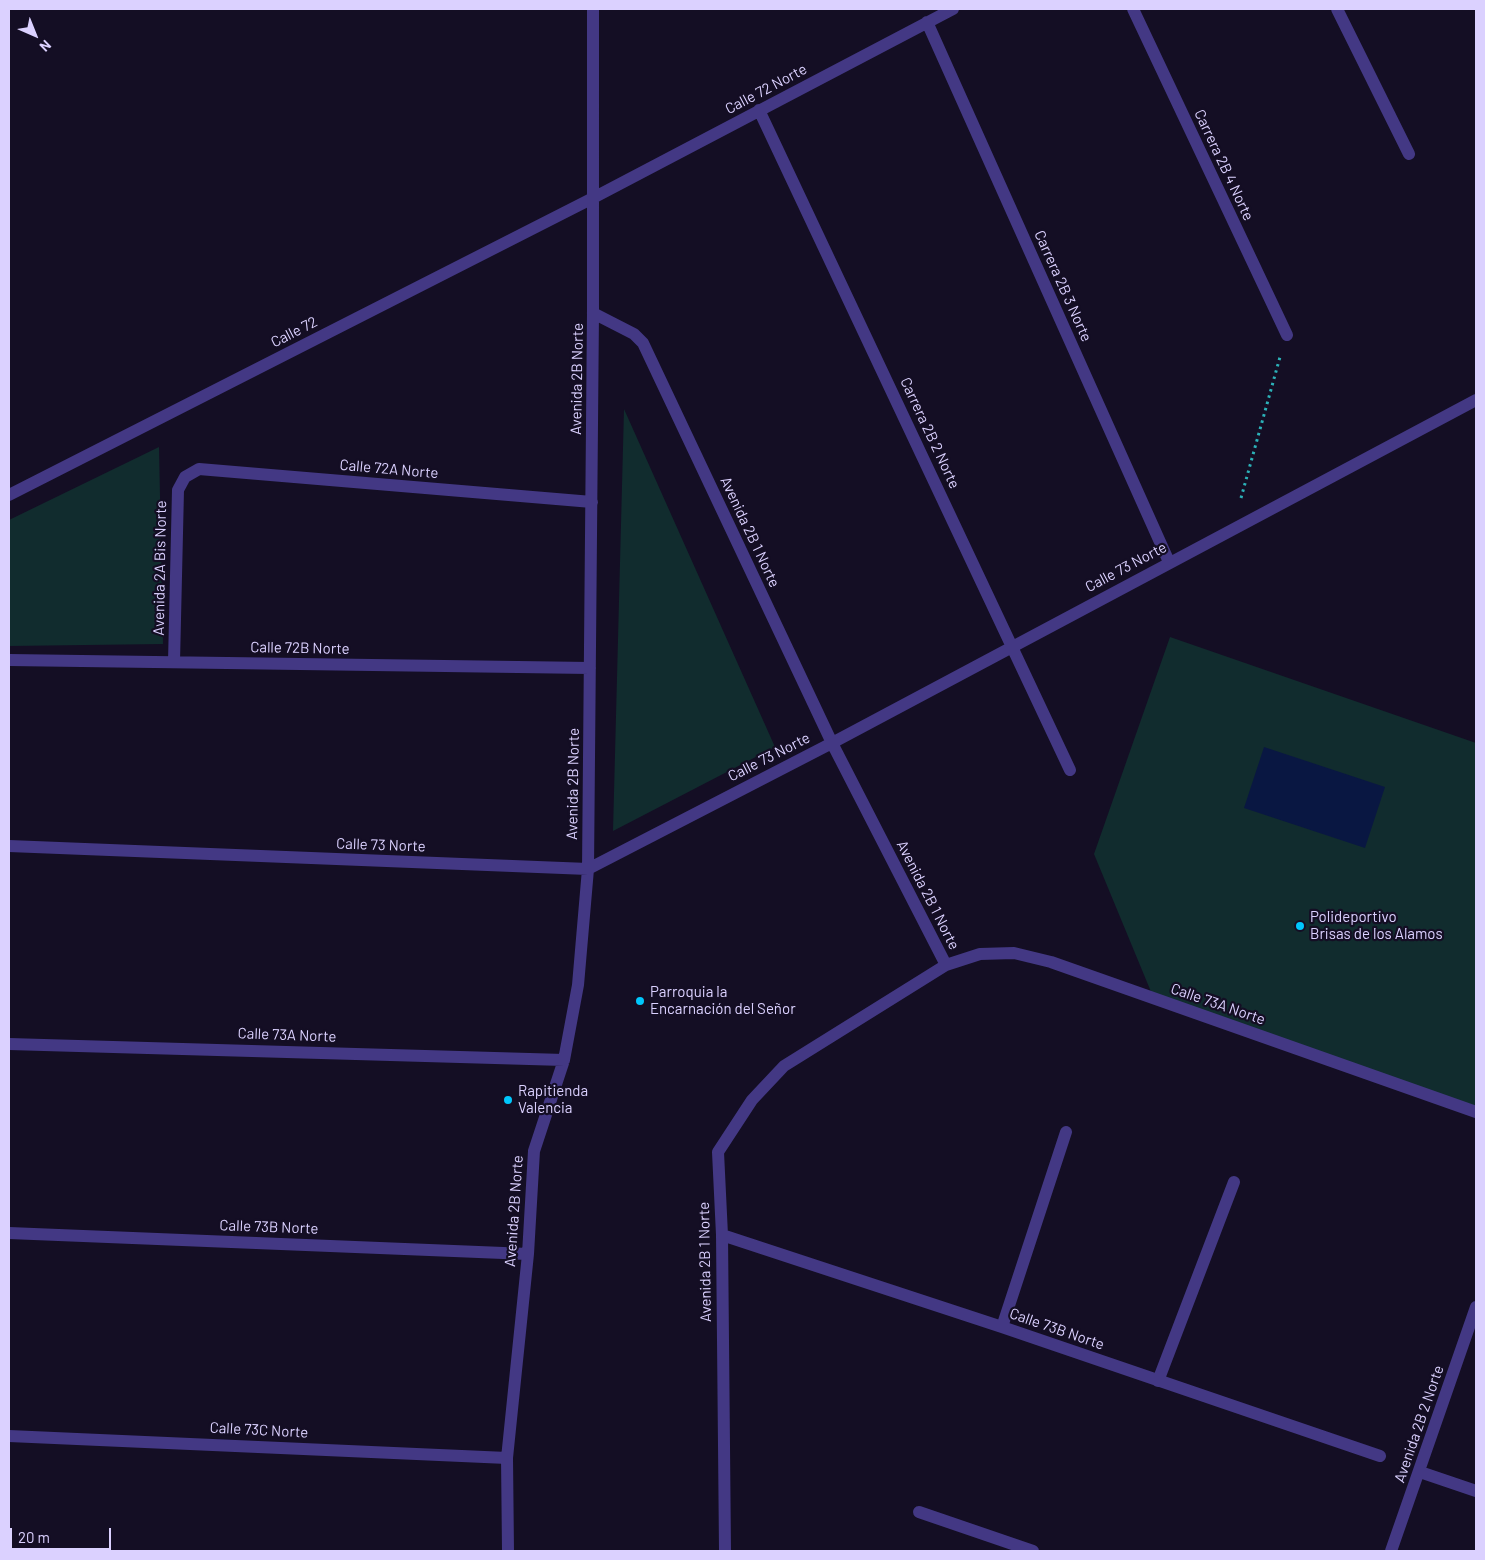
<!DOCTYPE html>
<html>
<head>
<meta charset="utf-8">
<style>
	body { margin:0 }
	#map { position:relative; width:1485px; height:1560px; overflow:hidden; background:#140e24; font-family:Barlow,sans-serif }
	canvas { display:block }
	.frame { position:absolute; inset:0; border:10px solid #dbd1ff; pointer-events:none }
	.north { position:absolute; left:10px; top:10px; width:50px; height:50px; -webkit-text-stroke:4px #140e24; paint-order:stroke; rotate:136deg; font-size:14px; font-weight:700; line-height:20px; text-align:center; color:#dbd1ff }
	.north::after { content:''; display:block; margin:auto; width:18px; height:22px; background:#dbd1ff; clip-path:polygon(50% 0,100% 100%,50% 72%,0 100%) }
	.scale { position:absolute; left:10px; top:1528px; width:101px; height:22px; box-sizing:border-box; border:2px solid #dbd1ff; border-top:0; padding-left:6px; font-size:15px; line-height:18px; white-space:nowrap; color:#dbd1ff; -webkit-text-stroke:4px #140e24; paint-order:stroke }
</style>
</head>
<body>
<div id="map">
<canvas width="1485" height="1560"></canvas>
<div class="frame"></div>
<div class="north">N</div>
<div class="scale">20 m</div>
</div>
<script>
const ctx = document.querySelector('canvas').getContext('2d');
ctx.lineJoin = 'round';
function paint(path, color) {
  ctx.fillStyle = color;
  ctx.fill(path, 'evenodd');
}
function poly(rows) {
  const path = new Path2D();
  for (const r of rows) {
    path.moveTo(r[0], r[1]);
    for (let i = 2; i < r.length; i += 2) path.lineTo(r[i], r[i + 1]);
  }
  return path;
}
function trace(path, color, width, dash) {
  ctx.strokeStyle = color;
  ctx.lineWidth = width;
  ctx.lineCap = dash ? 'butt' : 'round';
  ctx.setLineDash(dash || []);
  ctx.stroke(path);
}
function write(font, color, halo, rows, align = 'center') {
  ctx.font = font + ' Barlow,sans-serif';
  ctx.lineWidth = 4.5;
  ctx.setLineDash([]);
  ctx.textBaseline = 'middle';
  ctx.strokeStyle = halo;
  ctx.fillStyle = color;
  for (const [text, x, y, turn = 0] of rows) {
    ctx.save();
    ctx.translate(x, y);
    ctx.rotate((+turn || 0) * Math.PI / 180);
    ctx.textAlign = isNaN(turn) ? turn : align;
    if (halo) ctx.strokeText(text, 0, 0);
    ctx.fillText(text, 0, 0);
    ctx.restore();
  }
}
const green = poly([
	[624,409,775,747,613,831],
	[159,447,163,644,9,646,9,520],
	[1170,637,1476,743,1476,1112,1154,999,1094,854]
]);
const water = poly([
	[1264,747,1385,787,1365,848,1244,808]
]);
const path = poly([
	[1241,498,1280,357]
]);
const minor = poly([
	[1133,9,1287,335],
	[1337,9,1409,154],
	[927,22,1169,562],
	[759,110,1070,770],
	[593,313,634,334,643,343,832,743,946,965],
	[9,495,593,198,953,9],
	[9,660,590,668],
	[174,662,178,490,185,477,199,469,592,502],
	[9,846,588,869,832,743,1476,400],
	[9,1044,564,1060],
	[9,1233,528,1254],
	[722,1235,1002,1327,1380,1456],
	[1002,1327,1066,1132],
	[1158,1381,1234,1182],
	[9,1436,507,1458],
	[1420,1472,1476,1491],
	[919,1512,1033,1551],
	[508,1551,507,1458,528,1254,534,1151,564,1060,578,985,588,869,593,313,593,9],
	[725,1551,722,1235,718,1152,752,1100,784,1066,946,965,980,954,1014,953,1051,962,1476,1112],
	[1391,1551,1476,1307]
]);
const markers = [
	[1300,926,5,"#00c7fc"],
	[640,1001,5,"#00c7fc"],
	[508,1100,5,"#00c7fc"]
];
const streetNames = [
	["Calle 72 Norte",766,89,-28],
	["Carrera 2B 4 Norte",1224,165,65],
	["Carrera 2B 3 Norte",1063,286,66],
	["Calle 72",294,332,-27],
	["Avenida 2B Norte",577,379,-89],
	["Carrera 2B 2 Norte",930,433,65],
	["Calle 72A Norte",389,469,5],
	["Avenida 2B 1 Norte",750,532,65],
	["Calle 73 Norte",1126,567,-28],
	["Avenida 2A Bis Norte",160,568,-89],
	["Calle 72B Norte",300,648,1],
	["Calle 73 Norte",769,757,-27],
	["Avenida 2B Norte",573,784,-89],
	["Calle 73 Norte",381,845,2],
	["Avenida 2B 1 Norte",928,895,63],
	["Calle 73A Norte",1218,1004,19],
	["Calle 73A Norte",287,1035,2],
	["Avenida 2B Norte",514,1211,-86],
	["Calle 73B Norte",269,1227,2],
	["Avenida 2B 1 Norte",705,1262,-91],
	["Calle 73B Norte",1057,1329,19],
	["Avenida 2B 2 Norte",1419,1424,-71],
	["Calle 73C Norte",259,1430,3]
];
const poiNames = [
	["Polideportivo",1310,917],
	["Brisas de los Alamos",1310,934],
	["Parroquia la",650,992],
	["Encarnación del Señor",650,1009],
	["Rapitienda",518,1091],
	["Valencia",518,1108]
];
paint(green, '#112c2e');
paint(water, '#091742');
trace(path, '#2cb1b8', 3, [2.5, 4]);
trace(minor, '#433884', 12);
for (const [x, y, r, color] of markers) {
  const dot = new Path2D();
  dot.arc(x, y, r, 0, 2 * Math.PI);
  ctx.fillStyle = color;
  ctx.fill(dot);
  trace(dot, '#140e24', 2);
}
write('15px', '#dbd1ff', '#140e24', streetNames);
write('15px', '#dbd1ff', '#140e24', poiNames, 'left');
</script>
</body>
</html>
